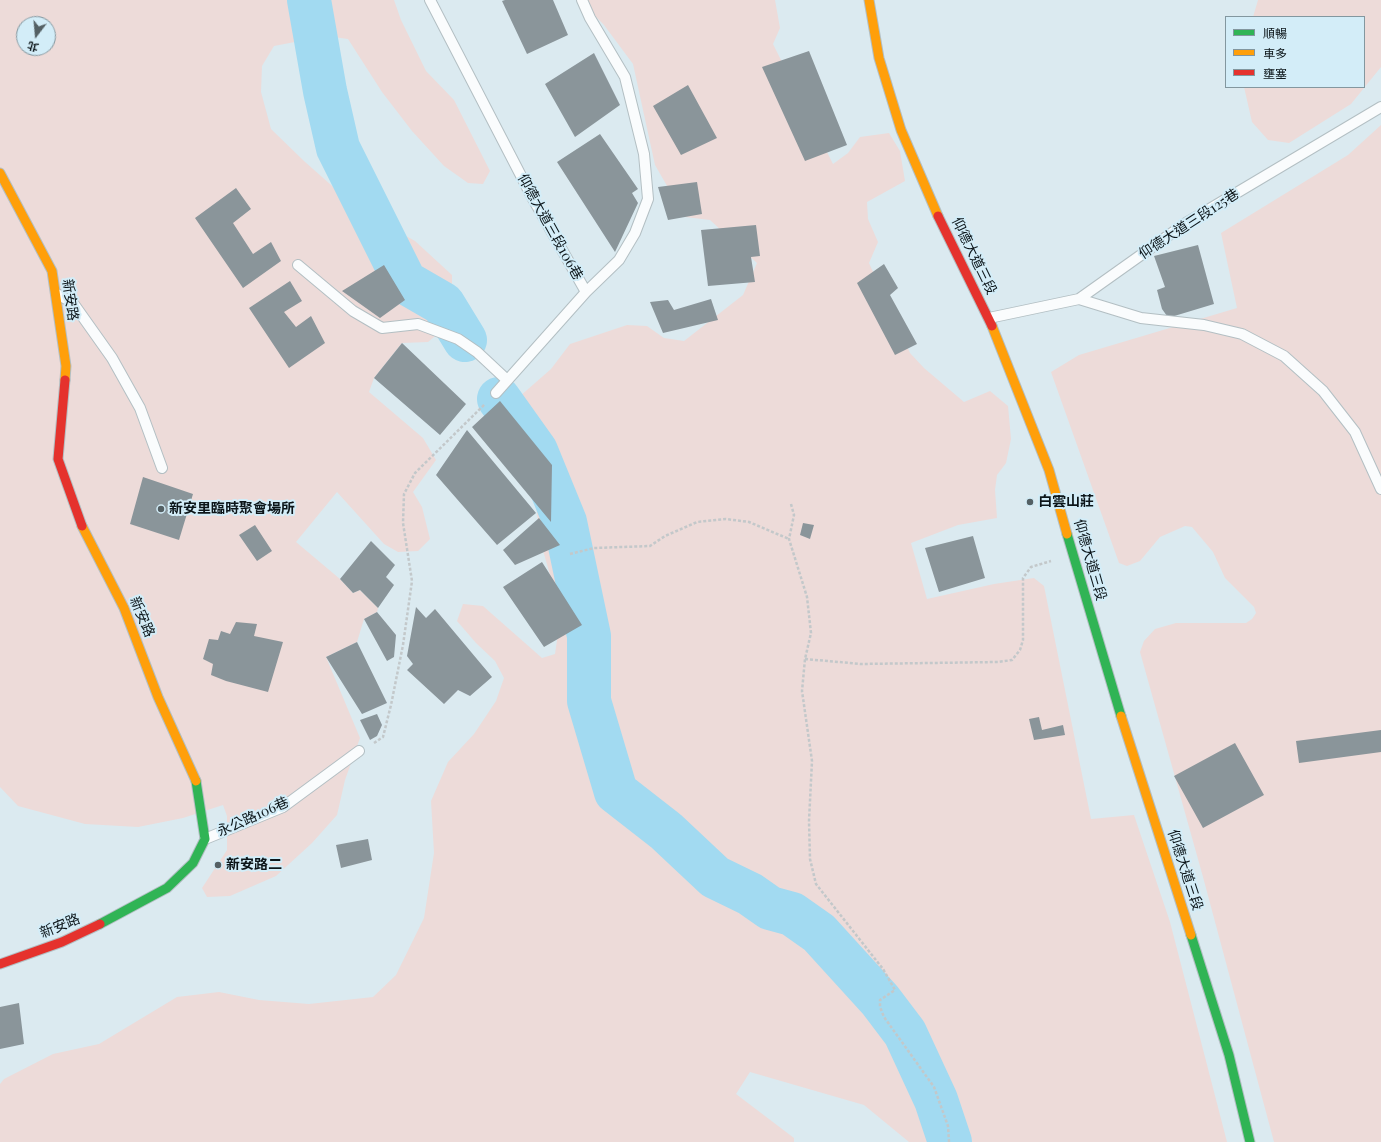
<!DOCTYPE html>
<html>
<head>
<meta charset="utf-8">
<style>
	body { margin:0 }
	#map { position:relative; width:1381px; height:1142px; overflow:hidden; background:#dbeaf0; font-family:"Playfair Display","Noto Sans TC",serif }
	canvas { display:block }
	.legend { position:absolute; left:1225px; top:16px; width:140px; height:72px; box-sizing:border-box; background:#d3edf8; border:1px solid #83979f; margin:0; padding:5px 7px; list-style:none; font-size:12px; color:#0c1519 }
	.legend li { display:flex; align-items:center; gap:8px; height:20px }
	.legend b { width:20px; border:1px solid #83979f }
	.north { position:absolute; left:16px; top:16px; width:40px; height:40px; box-sizing:border-box; background:#d3edf8; border:1px solid #83979f; border-radius:50%; rotate:196deg; font-size:11px; font-weight:700; line-height:16px; text-align:center; color:#0c1519 }
	.north::after { content:''; display:block; margin:auto; width:14px; height:18px; background:#546064; clip-path:polygon(50% 0,100% 100%,50% 72%,0 100%) }
</style>
</head>
<body>
<div id="map">
<canvas width="1381" height="1142"></canvas>
<ul class="legend">
<li><b style="height:5px;background:#30b455"></b>順暢</li>
<li><b style="height:5px;background:#ff9f0a"></b>車多</li>
<li><b style="height:5px;background:#e5322d"></b>壅塞</li>
</ul>
<div class="north">北</div>
</div>
<script>
const ctx = document.querySelector('canvas').getContext('2d');
ctx.lineJoin = 'round';
function paint(path, color) {
  ctx.fillStyle = color;
  ctx.fill(path, 'evenodd');
}
function poly(rows) {
  const path = new Path2D();
  for (const r of rows) {
    path.moveTo(r[0], r[1]);
    for (let i = 2; i < r.length; i += 2) path.lineTo(r[i], r[i + 1]);
  }
  return path;
}
function trace(path, color, width, dash) {
  ctx.strokeStyle = color;
  ctx.lineWidth = width;
  ctx.lineCap = dash ? 'butt' : 'round';
  ctx.setLineDash(dash || []);
  ctx.stroke(path);
}
function write(font, color, halo, rows, align = 'center') {
  ctx.font = font + ' "Playfair Display","Noto Sans TC",serif';
  ctx.lineWidth = 4;
  ctx.setLineDash([]);
  ctx.textBaseline = 'middle';
  ctx.strokeStyle = halo;
  ctx.fillStyle = color;
  for (const [text, x, y, turn = 0] of rows) {
    ctx.save();
    ctx.translate(x, y);
    ctx.rotate((+turn || 0) * Math.PI / 180);
    ctx.textAlign = isNaN(turn) ? turn : align;
    if (halo) ctx.strokeText(text, 0, 0);
    ctx.fillText(text, 0, 0);
    ctx.restore();
  }
}
const green = poly([
	[0,0,394,0,401,20,426,71,454,100,490,171,483,184,468,183,444,166,412,131,382,92,348,39,326,36,274,46,262,66,261,92,271,129,304,161,357,208,415,241,452,275,452,322,428,342,402,343,374,378,369,392,423,438,436,460,413,492,422,507,430,539,418,551,398,552,384,544,337,492,296,542,340,579,353,593,360,590,378,608,377,612,364,619,357,642,326,657,360,738,345,780,337,815,312,843,276,876,230,896,207,897,202,888,227,850,227,816,223,805,183,818,138,827,85,824,18,806,0,787],
	[24,24,48,24,48,48,24,48],
	[579,0,775,0,780,28,773,44,833,164,848,153,860,137,889,133,900,151,905,181,867,202,868,219,878,242,869,263,910,353,924,368,964,402,990,391,1008,406,1011,439,1006,463,997,475,995,490,997,518,958,525,911,543,927,599,994,584,1034,578,1044,586,1091,819,1134,815,1170,922,1227,1142,909,1142,864,1105,750,1072,736,1094,794,1138,794,1142,0,1142,0,1084,4,1079,53,1054,99,1044,177,997,219,992,259,1000,309,1004,373,997,396,975,424,918,434,853,431,801,448,762,474,734,496,701,504,678,495,661,476,643,457,621,463,604,483,606,542,658,555,654,561,613,540,540,533,477,520,442,519,397,551,369,570,344,627,325,647,326,664,338,684,341,743,295,757,263,710,220,685,217,655,165,633,64,604,25],
	[1258,0,1381,0,1381,67,1351,104,1289,143,1268,140,1252,122,1244,87,1364,87,1364,17,1253,17],
	[1381,125,1381,1142,1274,1142,1203,877,1140,652,1144,641,1155,629,1176,623,1246,623,1252,619,1256,613,1254,607,1225,578,1213,552,1192,527,1185,526,1160,537,1140,561,1127,566,1119,563,1051,372,1079,355,1237,308,1221,233,1348,155]
]);
const river = poly([
	[309,0,325,91,338,148,405,282,443,304,465,340],
	[499,399,536,451,565,522,589,636,589,701,616,792,666,831,715,877,750,894,770,908,792,914,819,933,880,1000,905,1033,936,1100,950,1142]
]);
const building = poly([
	[505,0,553,0,568,35,527,54,502,1],
	[809,51,847,145,805,161,762,67],
	[594,53,620,105,575,137,545,84],
	[688,85,717,138,681,155,653,106],
	[600,134,638,189,632,193,638,203,615,252,557,162],
	[697,182,702,214,668,220,658,187],
	[236,188,251,209,233,223,253,254,271,242,281,261,243,288,195,218],
	[756,225,760,256,751,257,755,282,708,286,701,230],
	[1198,245,1214,304,1171,317,1167,316,1162,309,1157,290,1165,287,1154,256],
	[884,264,898,288,890,295,917,344,895,355,857,283],
	[384,265,405,300,380,318,342,291],
	[290,281,302,301,284,312,296,327,311,316,325,343,289,368,249,308],
	[711,299,718,320,663,333,650,302,668,300,674,310],
	[402,343,466,404,440,435,374,378],
	[500,401,552,465,551,522,472,427],
	[467,430,536,513,497,545,436,475],
	[143,477,193,494,179,540,130,524],
	[539,518,560,545,515,565,503,550],
	[803,523,814,525,810,539,800,535],
	[255,525,272,551,257,561,239,535],
	[973,536,985,578,939,592,925,548],
	[371,541,395,565,386,577,394,585,378,608,360,590,353,593,340,579],
	[542,562,582,625,544,647,503,587],
	[416,607,426,618,435,609,492,677,470,696,458,690,444,704,407,670,413,664,407,656],
	[377,612,396,635,394,657,387,661,364,619],
	[236,622,257,624,254,636,283,642,268,692,226,681,211,675,213,664,203,659,209,639,218,640,221,631,230,634],
	[357,642,387,703,362,714,326,657],
	[377,714,382,725,377,736,370,740,360,720],
	[1039,717,1042,730,1063,725,1065,735,1034,740,1029,719],
	[1381,730,1381,752,1299,763,1296,741],
	[1235,743,1264,795,1203,828,1174,776],
	[368,839,372,860,341,868,336,845],
	[19,1003,24,1044,0,1049,0,1007]
]);
const path = poly([
	[791,504,794,515,789,539,807,597,811,633,805,659,802,691,812,761,809,821,810,859,816,884,883,969,895,990,880,1000,880,1007,884,1017,934,1087,948,1126,949,1142],
	[570,554,594,548,650,546,665,536,697,522,726,519,749,522,789,539],
	[805,659,861,664,998,662,1012,660,1020,650,1023,640,1023,578,1031,567,1051,561],
	[374,743,383,737,391,705,403,645,412,581,403,523,404,494,415,473,485,404]
]);
const lane = poly([
	[430,0,532,197,586,292],
	[298,265,353,311,382,328,418,324,458,339,477,352,507,380],
	[57,294,73,303,112,358,140,408,162,468],
	[1079,299,1141,318,1204,325,1242,334,1284,356,1323,391,1355,432,1381,489],
	[989,318,1079,299,1186,223,1381,107],
	[496,393,586,292,619,260,635,233,648,199,644,154,625,77,590,18,582,0],
	[205,839,283,807,359,751]
]);
const fast = poly([
	[1067,534,1121,716],
	[100,924,167,888,193,863,205,839,196,781],
	[1191,935,1229,1055,1250,1142]
]);
const slow = poly([
	[869,0,879,58,901,130,938,216],
	[0,173,52,271,66,366,65,380],
	[992,326,1049,470,1067,534],
	[82,526,124,608,158,697,196,781],
	[1121,716,1191,935]
]);
const jam = poly([
	[938,216,992,326],
	[65,380,58,459,82,526],
	[0,964,62,942,100,924]
]);
const markers = [
	[1030,502,4,"#546064"],
	[161,509,4,"#546064"],
	[218,865,4,"#546064"]
];
const streetNames = [
	["仰德大道三段125巷",1189,224,-33],
	["仰德大道三段106巷",550,227,61],
	["仰德大道三段",974,256,64],
	["新安路",70,300,82],
	["仰德大道三段",1090,560,74],
	["新安路",142,617,67],
	["永公路106巷",253,817,-24],
	["仰德大道三段",1185,870,72],
	["新安路",60,926,-22]
];
const poiNames = [
	["白雲山莊",1038,502],
	["新安里臨時聚會場所",169,509],
	["新安路二",226,865]
];
paint(green, '#eddbd9');
trace(river, '#a2daf1', 44);
paint(building, '#8a959a');
trace(lane, '#b3bfc3', 12);
trace(fast, '#b3bfc3', 11);
trace(slow, '#b3bfc3', 11);
trace(jam, '#b3bfc3', 11);
trace(path, '#c3c8ca', 2.5, [3, 2]);
trace(lane, '#fafcfd', 10);
trace(fast, '#30b455', 9);
trace(slow, '#ff9f0a', 9);
trace(jam, '#e5322d', 9);
for (const [x, y, r, color] of markers) {
  const dot = new Path2D();
  dot.arc(x, y, r, 0, 2 * Math.PI);
  ctx.fillStyle = color;
  ctx.fill(dot);
  trace(dot, '#d3edf8', 1.5);
}
write('14px', '#0c1519', '#d3edf8', streetNames);
write('bold 14px', '#0c1519', '#d3edf8', poiNames, 'left');
</script>
</body>
</html>
